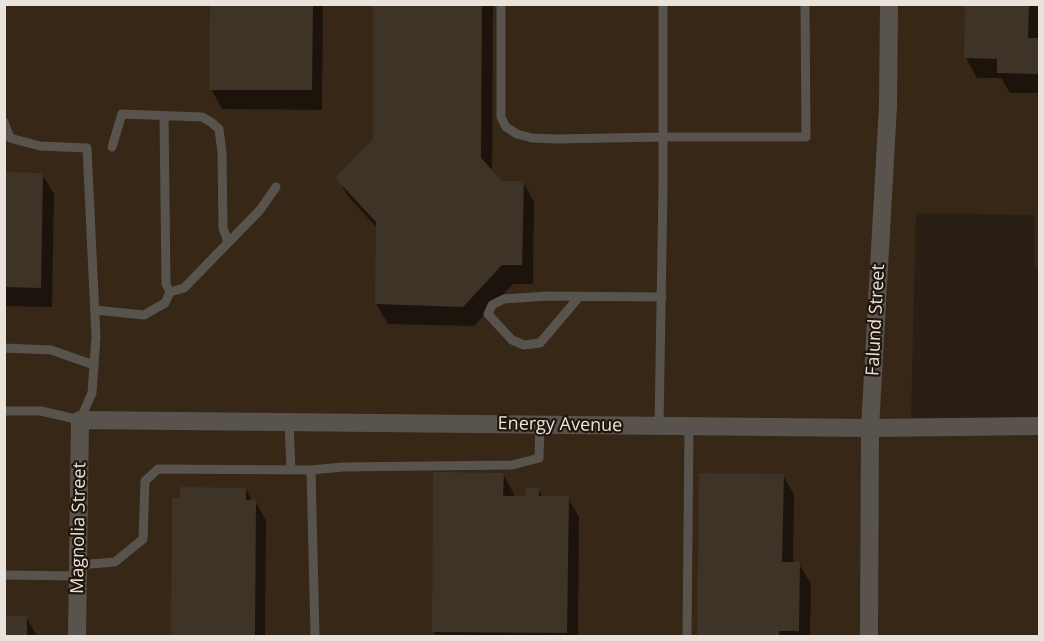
<!DOCTYPE html>
<html>
<head>
<meta charset="utf-8">
<style>
	body { margin:0 }
	#map { position:relative; width:1044px; height:641px; overflow:hidden; background:#2a1f14; font-family:"Open Sans",sans-serif }
	canvas { display:block }
	.frame { position:absolute; inset:0; border:6px solid #eae3dc; pointer-events:none }
</style>
</head>
<body>
<div id="map">
<canvas width="1044" height="641"></canvas>
<div class="frame"></div>
</div>
<script>
const ctx = document.querySelector('canvas').getContext('2d');
ctx.lineJoin = 'round';
function paint(path, color) {
  ctx.fillStyle = color;
  ctx.fill(path, 'evenodd');
}
function poly(rows) {
  const path = new Path2D();
  for (const r of rows) {
    path.moveTo(r[0], r[1]);
    for (let i = 2; i < r.length; i += 2) path.lineTo(r[i], r[i + 1]);
  }
  return path;
}
function trace(path, color, width, dash) {
  ctx.strokeStyle = color;
  ctx.lineWidth = width;
  ctx.lineCap = dash ? 'butt' : 'round';
  ctx.setLineDash(dash || []);
  ctx.stroke(path);
}
function write(font, color, halo, rows, align = 'center') {
  ctx.font = font + ' "Open Sans",sans-serif';
  ctx.lineWidth = 4.5;
  ctx.setLineDash([]);
  ctx.textBaseline = 'middle';
  ctx.strokeStyle = halo;
  ctx.fillStyle = color;
  for (const [text, x, y, turn = 0] of rows) {
    ctx.save();
    ctx.translate(x, y);
    ctx.rotate((+turn || 0) * Math.PI / 180);
    ctx.textAlign = isNaN(turn) ? turn : align;
    if (halo) ctx.strokeText(text, 0, 0);
    ctx.fillText(text, 0, 0);
    ctx.restore();
  }
}
const built = poly([
	[4,5,1039,5,1039,266,1035,266,1034,215,916,213,911,418,1039,419,1039,636,5,636]
]);
const shadow = poly([
	[211,4,323,4,322,110,222,109,211,89],
	[374,4,493,4,492,171,501,182,523,182,534,202,533,284,513,284,474,326,388,324,376,304,378,229,349,197,337,178,374,140],
	[966,4,1036,4,1039,9,1040,93,1010,93,1001,78,977,78,966,58],
	[4,173,42,174,54,194,52,307,4,306],
	[503,474,514,494,514,498,527,498,538,489,543,498,568,498,579,517,578,636,436,636,433,631],
	[701,474,783,475,794,495,793,564,799,564,811,584,810,636,698,636],
	[246,489,252,501,255,501,266,520,265,636,173,636,174,500],
	[4,617,26,617,37,636,4,636]
]);
const building = poly([
	[210,4,313,4,312,90,209,90],
	[373,4,482,4,481,158,502,181,524,181,522,265,502,265,463,307,375,304,376,222,335,178,373,139],
	[965,4,1029,4,1028,38,1040,38,1039,74,997,73,997,59,964,58],
	[4,172,43,173,41,288,4,287],
	[433,472,504,473,503,496,526,496,525,488,539,488,539,496,569,496,567,633,432,632],
	[699,473,784,474,782,562,800,562,799,631,779,631,779,636,697,636],
	[180,487,246,488,246,500,256,499,255,636,171,636,172,498,180,498],
	[4,616,27,616,27,636,4,636]
]);
const service = poly([
	[501,4,501,117,506,127,517,134,532,138,556,139,663,137,806,137,805,4],
	[164,116,166,284,170,292],
	[4,122,10,138,40,146,87,148,96,337,92,393,80,420,41,411,4,411],
	[112,147,122,114,202,117,211,122,219,129,222,153,223,228,228,242],
	[579,297,540,343,524,345,512,340,488,314,492,305,504,299,547,296,662,297],
	[95,310,144,315,165,303,170,292,184,288,260,210,276,187],
	[4,348,51,350,94,365],
	[289,422,291,470],
	[659,426,663,187,663,4],
	[311,470,315,636],
	[78,565,115,562,143,539,145,481,158,469,311,470,343,467,512,465,539,458,540,425],
	[4,575,78,576],
	[687,636,689,426]
]);
const minor = poly([
	[77,636,80,420,870,428,1040,426],
	[869,636,870,428,888,106,889,4]
]);
const streetNames = [
	["Falund Street",876,320,-87],
	["Energy Avenue",560,425,1],
	["Magnolia Street",79,528,-89]
];
paint(built, '#362717');
paint(shadow, '#0007');
paint(building, '#3e3327');
trace(service, '#59534e', 9);
trace(minor, '#59534e', 18);
write('18px', '#eae3dc', '#20160b', streetNames);
</script>
</body>
</html>
